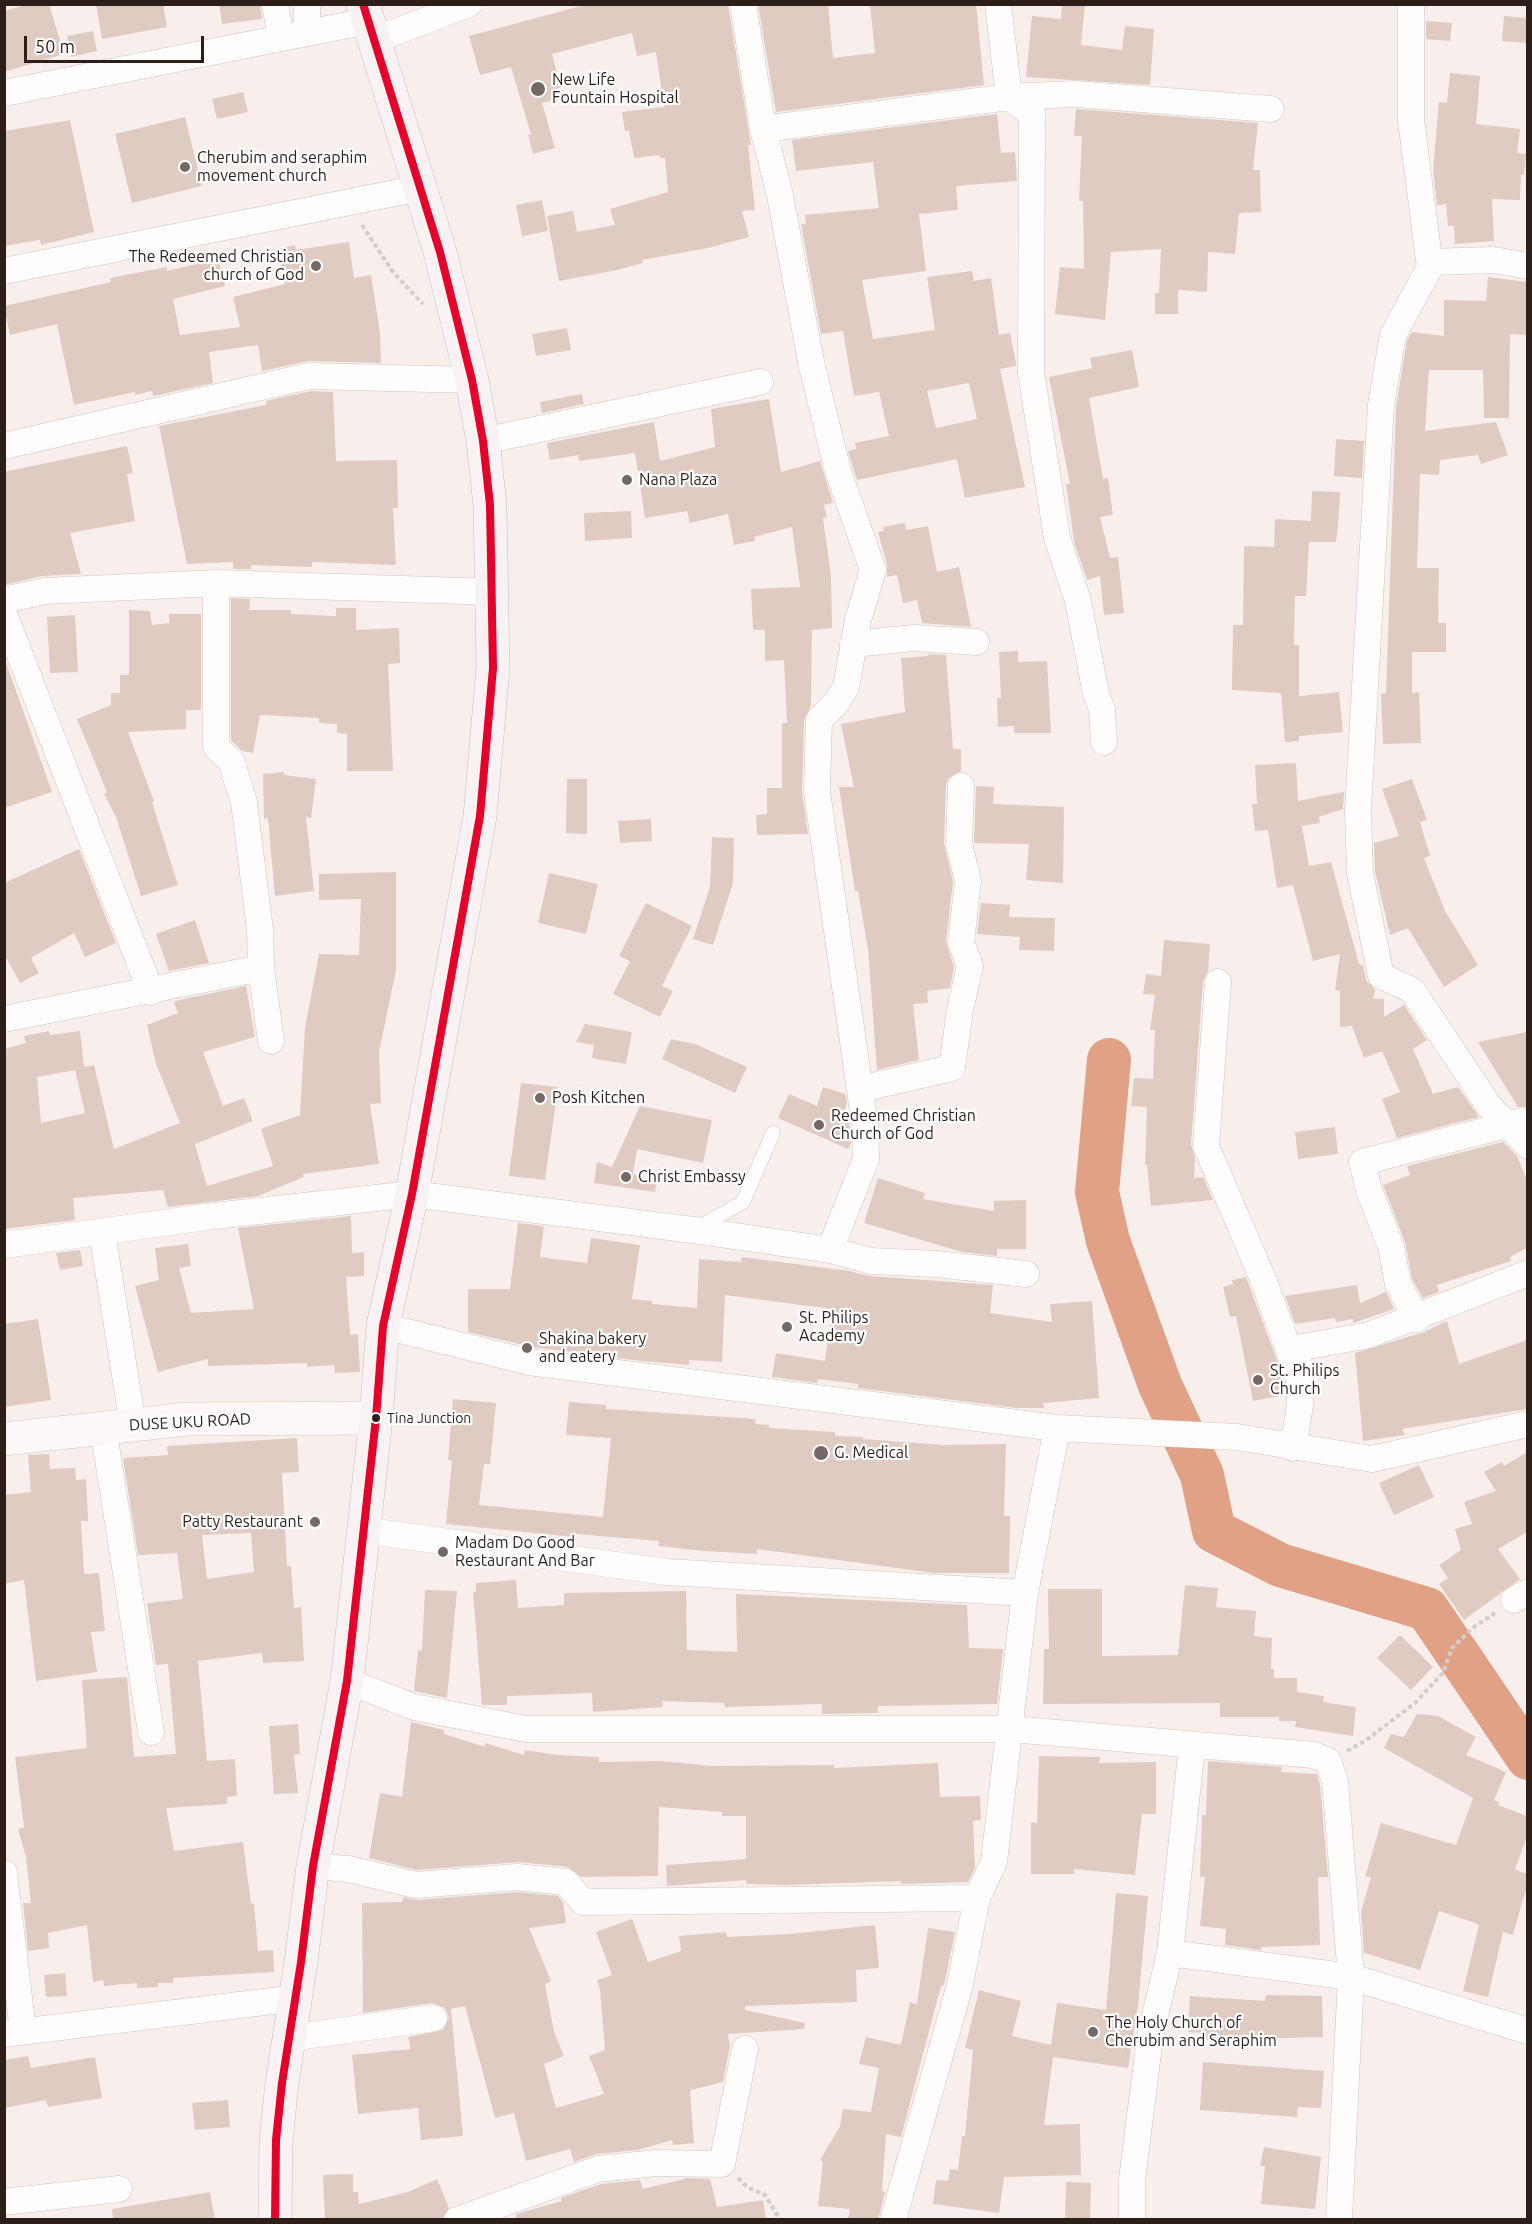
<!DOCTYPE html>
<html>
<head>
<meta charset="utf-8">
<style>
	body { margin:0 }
	#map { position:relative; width:1532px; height:2224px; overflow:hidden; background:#f8efec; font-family:Ubuntu,sans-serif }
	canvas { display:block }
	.frame { position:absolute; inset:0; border:6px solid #2c1f19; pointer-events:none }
	.scale { position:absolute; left:24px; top:36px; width:180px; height:27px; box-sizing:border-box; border:3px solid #2c1f19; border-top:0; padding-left:8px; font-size:18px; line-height:21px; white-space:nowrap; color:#2c1f19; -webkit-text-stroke:4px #fff; paint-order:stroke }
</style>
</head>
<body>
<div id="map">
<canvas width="1532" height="2224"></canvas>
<div class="frame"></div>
<div class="scale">50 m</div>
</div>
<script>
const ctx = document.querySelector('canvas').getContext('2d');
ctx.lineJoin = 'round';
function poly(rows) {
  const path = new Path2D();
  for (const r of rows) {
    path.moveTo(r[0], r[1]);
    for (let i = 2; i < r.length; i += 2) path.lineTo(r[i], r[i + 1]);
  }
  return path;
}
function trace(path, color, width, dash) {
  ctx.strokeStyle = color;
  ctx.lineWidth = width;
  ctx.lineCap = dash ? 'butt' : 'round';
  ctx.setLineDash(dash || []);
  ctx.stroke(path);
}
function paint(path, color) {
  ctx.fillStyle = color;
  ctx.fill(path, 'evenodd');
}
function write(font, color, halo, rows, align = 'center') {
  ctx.font = font + ' Ubuntu,sans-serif';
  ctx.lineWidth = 4.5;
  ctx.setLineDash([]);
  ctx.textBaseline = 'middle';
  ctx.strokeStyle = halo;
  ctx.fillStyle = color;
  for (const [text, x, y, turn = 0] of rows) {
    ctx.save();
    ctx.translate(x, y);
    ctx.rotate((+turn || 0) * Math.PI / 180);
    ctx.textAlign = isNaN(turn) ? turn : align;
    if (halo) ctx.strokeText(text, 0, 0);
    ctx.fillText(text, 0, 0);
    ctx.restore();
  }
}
const river = poly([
	[1109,1060,1097,1192,1108,1241,1160,1385,1202,1475,1214,1531,1280,1565,1427,1609,1528,1758]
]);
const building = poly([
	[30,4,49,4,64,54,4,72,4,11],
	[96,4,163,4,167,27,102,39],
	[219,4,260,4,262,19,222,24],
	[588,4,728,4,751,145,748,145,755,210,742,211,749,237,708,248,642,260,643,263,617,270,559,281,547,216,573,211,577,232,615,225,610,209,668,192,665,158,660,158,659,155,634,158,629,131,625,131,622,112,664,107,656,52,637,56,632,33,552,54,561,88,552,90,554,100,542,103,555,148,533,154,528,135,531,134,511,67,480,75,469,36],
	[758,4,828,4,833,58,875,53,870,4,976,4,984,85,776,112],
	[1062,4,1085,4,1081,45,1122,50,1125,26,1154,29,1150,85,1026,77,1032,16,1061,19],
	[1504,16,1527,18,1527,43,1502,41],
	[1426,21,1452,23,1450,41,1426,39],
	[93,31,97,51,71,57,67,36],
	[1450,73,1480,76,1476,124,1520,129,1517,153,1526,154,1524,175,1521,175,1520,200,1492,199,1494,241,1455,244,1454,226,1448,226,1446,204,1437,205,1433,170,1439,102,1447,103],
	[243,92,248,112,217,119,212,99],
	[1076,109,1258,123,1253,170,1260,170,1261,212,1239,213,1235,254,1208,252,1207,292,1178,290,1178,314,1155,314,1155,293,1159,293,1161,249,1111,252,1105,320,1055,314,1060,267,1084,269,1083,201,1079,201,1082,136,1074,136],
	[997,114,1001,153,1015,152,1017,181,956,186,958,210,919,214,926,271,862,280,873,339,935,330,927,277,972,271,974,281,991,278,999,335,1010,333,1016,363,1016,366,1000,369,1025,487,965,498,957,459,857,480,848,451,856,449,855,443,889,436,879,392,854,396,843,331,821,334,801,224,806,224,805,215,879,208,873,162,796,171,792,140],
	[969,383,977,419,936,428,927,391],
	[185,117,202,186,132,203,115,134],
	[70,120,94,232,41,245,40,240,4,246,4,131],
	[542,200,548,231,522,236,516,205],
	[349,242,354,278,371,275,380,333,381,363,309,361,262,371,258,345,209,352,213,383,153,396,152,391,135,395,135,392,74,405,57,324,10,335,4,306,111,282,110,278,167,267,167,271,218,259,225,286,173,299,180,335,240,327,233,297,285,284,277,249,295,245,296,250],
	[1488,277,1527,282,1527,335,1510,334,1509,418,1484,418,1483,370,1429,370,1425,431,1496,422,1508,455,1481,464,1478,455,1440,460,1439,475,1420,474,1417,568,1439,568,1438,623,1446,623,1446,652,1412,652,1412,693,1419,692,1421,743,1383,744,1381,694,1386,693,1396,407,1407,340,1412,332,1444,336,1444,300,1486,301],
	[567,328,571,350,536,356,532,334],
	[1132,350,1139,387,1089,398,1103,479,1108,478,1113,515,1100,517,1110,558,1118,557,1124,613,1104,615,1100,576,1087,580,1074,542,1066,484,1070,484,1049,377,1092,368,1090,358],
	[311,391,333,392,336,461,397,460,398,508,393,508,396,565,312,562,312,567,251,565,251,569,233,569,233,562,187,564,159,426,266,405,266,401],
	[582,394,584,404,542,413,540,402],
	[769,399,781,472,820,461,833,503,824,505,827,517,823,518,831,576,832,628,812,630,811,706,804,720,802,792,808,834,757,835,756,815,767,814,767,788,782,788,782,723,787,723,784,660,765,661,765,630,753,630,751,589,800,587,792,527,754,537,755,541,734,545,728,514,690,523,687,511,645,518,635,453,579,461,578,455,550,460,547,443,654,422,660,461,715,447,711,409],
	[1336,439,1364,441,1362,478,1334,476],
	[127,446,133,473,127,474,135,521,70,533,81,574,42,576,4,585,4,472],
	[1312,491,1340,492,1339,515,1336,542,1309,542,1306,596,1295,596,1294,645,1299,645,1299,696,1339,692,1343,732,1299,736,1299,741,1285,742,1281,693,1232,690,1233,625,1243,625,1244,546,1274,547,1275,519,1311,521],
	[631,511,632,538,585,541,584,513],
	[905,523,906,530,928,526,937,572,959,567,971,627,922,623,917,600,903,603,897,575,887,577,887,565,878,532,884,531,883,527],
	[231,598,250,599,249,610,291,610,291,614,336,616,336,608,356,608,356,630,399,628,400,663,388,664,393,771,347,771,347,734,337,733,337,724,319,723,319,718,260,715,253,753,242,751,231,740],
	[129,610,150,611,152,625,169,623,169,614,201,614,201,710,186,710,186,729,128,732,154,801,152,802,178,885,141,896,116,817,104,794,107,792,77,719,111,705,111,693,120,693,120,675,129,675],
	[75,615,78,672,50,673,47,617],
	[1018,651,1018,662,1047,661,1051,733,1014,733,1014,726,998,727,997,698,1001,698,999,652],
	[928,654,946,655,953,749,961,749,961,771,949,778,946,785,944,843,953,882,946,941,954,967,950,988,927,991,928,1003,913,1004,919,1060,877,1070,868,949,858,891,855,891,839,787,854,787,841,724,905,712,901,658,929,656],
	[4,657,52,792,4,808],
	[1296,763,1298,801,1344,792,1343,809,1319,817,1320,823,1302,826,1309,866,1331,862,1359,964,1363,965,1366,980,1375,990,1373,999,1384,999,1384,1017,1404,1005,1427,1040,1413,1049,1433,1094,1458,1087,1479,1117,1397,1138,1382,1099,1400,1092,1382,1051,1364,1058,1352,1026,1340,1027,1340,991,1335,990,1340,954,1313,961,1293,885,1277,888,1268,830,1255,831,1252,804,1257,804,1255,765],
	[284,772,284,775,316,779,311,818,306,817,314,891,275,896,268,818,264,819,263,774],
	[567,779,587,779,587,834,566,833],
	[1412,779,1427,820,1420,822,1430,856,1424,858,1445,911,1478,965,1444,987,1408,928,1390,935,1375,871,1374,843,1399,836,1382,789],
	[976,786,994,787,993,804,1064,807,1063,883,1026,880,1029,844,974,843],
	[651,819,652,841,620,843,618,821],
	[712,837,734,838,733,883,713,945,693,939,710,887],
	[79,849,116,943,85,957,74,933,31,958,39,973,20,983,4,954,4,883],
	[396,872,396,970,379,1052,381,1103,370,1104,379,1164,303,1174,304,1177,258,1196,168,1207,163,1190,73,1198,75,1220,4,1229,4,1049,26,1043,24,1036,49,1031,50,1035,80,1031,84,1067,94,1065,114,1149,180,1123,156,1064,147,1025,178,1013,174,1002,179,1000,246,986,255,1037,203,1052,223,1106,244,1098,253,1121,195,1144,207,1186,273,1166,261,1129,300,1115,305,1028,319,954,359,955,361,899,319,900,319,874],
	[75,1070,85,1113,41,1123,37,1077],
	[549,873,598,884,586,934,538,923],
	[646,903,692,926,662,986,673,991,660,1017,613,994,630,961,619,956],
	[981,903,1010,905,1009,917,1055,918,1054,951,1019,950,1020,937,977,934],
	[195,920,209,963,169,971,156,934],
	[1164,940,1210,944,1208,971,1203,981,1191,1145,1195,1157,1194,1178,1203,1177,1213,1200,1151,1206,1147,1165,1145,1165,1147,1107,1131,1106,1134,1078,1153,1079,1155,1030,1150,1030,1155,995,1143,994,1146,974,1161,976],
	[585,1024,632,1032,626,1064,592,1058,594,1045,576,1042],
	[1527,1032,1527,1107,1518,1107,1478,1042],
	[671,1039,695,1044,747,1067,735,1093,662,1059],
	[521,1083,558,1087,545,1180,509,1176],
	[823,1087,845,1094,847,1103,842,1117,849,1120,851,1143,848,1149,778,1118,789,1094,817,1106],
	[640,1106,712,1120,703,1163,637,1149,633,1174,657,1182,655,1192,594,1183,597,1162,612,1167],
	[1335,1127,1338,1154,1298,1159,1295,1132],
	[1503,1142,1517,1156,1527,1180,1527,1248,1510,1257,1511,1261,1437,1285,1439,1292,1423,1298,1412,1279,1405,1242,1383,1185,1410,1175,1407,1166],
	[878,1178,925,1193,923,1199,994,1211,994,1201,1026,1200,1026,1249,997,1249,997,1256,962,1252,864,1223],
	[351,1216,352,1253,364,1252,364,1276,346,1277,350,1335,358,1334,360,1372,335,1373,334,1365,307,1367,307,1363,208,1366,208,1359,158,1372,135,1286,159,1280,155,1248,188,1244,191,1266,179,1268,191,1313,254,1309,238,1228],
	[518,1223,544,1226,540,1257,587,1263,591,1238,640,1245,632,1299,652,1301,652,1304,697,1308,699,1259,741,1262,742,1257,849,1271,870,1276,993,1285,990,1313,1052,1322,1050,1304,1092,1301,1099,1398,1043,1403,1044,1408,1017,1408,858,1388,858,1384,818,1379,817,1383,772,1377,776,1353,825,1361,832,1309,725,1295,722,1362,689,1360,689,1365,641,1361,532,1347,468,1332,468,1289,510,1289],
	[80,1250,83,1266,60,1270,56,1253],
	[1246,1277,1284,1379,1284,1395,1253,1401,1236,1316,1230,1317,1223,1287,1233,1284,1232,1280],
	[1357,1285,1360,1303,1386,1292,1394,1309,1353,1323,1353,1319,1336,1322,1335,1318,1295,1324,1285,1296],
	[38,1319,51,1400,4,1407,4,1324],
	[1447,1321,1459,1364,1527,1340,1527,1409,1402,1429,1405,1435,1363,1441,1355,1353,1424,1332],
	[453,1399,496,1403,490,1464,484,1464,479,1505,603,1517,611,1438,566,1435,569,1402,606,1405,606,1409,756,1419,755,1424,769,1425,769,1428,835,1432,835,1436,863,1437,863,1439,945,1445,1006,1444,1004,1516,1010,1516,1009,1573,934,1573,757,1549,757,1554,704,1551,658,1546,659,1541,576,1534,575,1537,446,1524,452,1461,448,1460],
	[297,1438,299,1472,282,1473,287,1566,291,1566,294,1608,301,1607,304,1661,263,1663,262,1653,198,1661,207,1761,235,1759,237,1796,227,1797,227,1804,166,1808,174,1851,243,1842,251,1904,254,1903,258,1951,273,1950,274,1972,173,1978,173,1983,158,1983,158,1987,137,1988,137,1983,104,1986,103,1980,93,1982,87,1925,48,1933,49,1948,28,1951,23,1903,31,1903,26,1857,18,1829,24,1827,15,1757,87,1748,82,1680,127,1677,134,1757,176,1754,168,1664,156,1665,147,1603,183,1599,177,1553,138,1555,123,1458,168,1455,167,1446],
	[251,1533,254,1572,207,1579,202,1535],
	[1527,1452,1527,1532,1498,1549,1520,1579,1464,1620,1439,1584,1448,1578,1439,1565,1461,1550,1455,1529,1472,1524,1464,1502,1496,1491,1484,1472,1502,1462,1504,1466],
	[49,1454,50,1469,75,1468,76,1480,86,1479,88,1521,81,1521,84,1574,99,1573,105,1631,91,1632,97,1672,36,1681,24,1580,4,1584,4,1495,31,1492,28,1455],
	[1419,1465,1434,1497,1394,1515,1379,1483],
	[516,1580,518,1608,564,1605,564,1593,686,1591,687,1650,737,1652,736,1594,967,1605,969,1648,1003,1649,997,1704,878,1706,878,1713,822,1714,822,1704,725,1707,724,1703,662,1701,663,1707,593,1712,592,1693,507,1696,507,1705,482,1705,473,1592,476,1592,476,1583],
	[1185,1585,1218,1588,1216,1607,1256,1611,1254,1636,1272,1638,1271,1669,1274,1669,1274,1678,1297,1678,1297,1692,1324,1696,1323,1702,1356,1707,1353,1736,1295,1727,1296,1721,1279,1721,1279,1717,1220,1717,1220,1703,1043,1704,1044,1649,1049,1649,1048,1589,1102,1589,1102,1656,1178,1655],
	[425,1590,457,1591,447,1698,414,1691,418,1650,422,1651],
	[1400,1635,1433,1667,1411,1690,1377,1658],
	[1417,1714,1438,1716,1476,1737,1466,1755,1506,1772,1494,1800,1499,1802,1498,1805,1527,1816,1527,1837,1515,1869,1527,1874,1527,1886,1513,1935,1503,1932,1488,1997,1463,1991,1479,1925,1475,1923,1439,1911,1420,1970,1364,1953,1361,1912,1371,1877,1365,1877,1381,1823,1456,1845,1473,1798,1384,1748,1391,1734,1404,1737],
	[411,1722,444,1730,444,1734,485,1747,485,1743,524,1755,525,1750,557,1755,599,1757,599,1762,659,1761,714,1766,834,1765,834,1768,938,1763,940,1797,980,1796,981,1820,973,1821,975,1868,968,1882,901,1884,901,1881,786,1885,746,1884,746,1880,667,1886,666,1865,746,1859,746,1816,722,1816,722,1812,659,1807,658,1876,581,1877,568,1867,519,1862,417,1870,369,1858,380,1793,402,1797],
	[298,1724,300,1754,294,1755,298,1793,274,1794,269,1726],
	[1039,1756,1100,1757,1099,1763,1156,1762,1156,1814,1142,1814,1135,1875,1074,1869,1074,1874,1031,1874,1031,1822,1037,1823],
	[1208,1761,1282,1767,1281,1772,1317,1774,1320,1784,1328,1877,1318,1877,1320,1945,1261,1947,1261,1950,1225,1945,1226,1929,1200,1926,1205,1877,1200,1877,1202,1815,1206,1815],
	[517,1892,558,1896,563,1902,566,1923,529,1928,551,1981,545,1984,554,2032,564,2056,544,2064,556,2108,604,2094,589,2056,605,2050,600,1990,597,1980,612,1975,596,1932,632,1919,648,1962,681,1951,679,1936,726,1932,727,1937,790,1934,875,1925,879,1968,856,1970,857,2002,745,2006,745,2010,805,2023,804,2029,728,2034,730,2046,723,2082,691,2090,690,2093,694,2143,673,2145,672,2140,638,2150,596,2154,574,2162,570,2149,526,2161,514,2113,495,2118,465,2006,451,2009,463,2136,421,2140,418,2108,358,2114,352,2055,411,2049,408,2037,443,2030,449,2017,445,2008,433,2003,363,2013,362,1903,402,1902,403,1897,417,1900],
	[1116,1893,1148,1896,1138,2006,1128,2068,1053,2057,1044,2125,1080,2124,1081,2175,1004,2177,999,2213,933,2204,936,2180,948,2181,950,2169,958,2170,962,2136,965,2136,973,2050,965,2048,979,1990,1021,2001,1012,2036,1051,2045,1057,2003,1106,2010],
	[928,1928,955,1932,944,1985,941,1986,901,2137,886,2134,882,2191,885,2192,878,2220,848,2220,850,2209,818,2206,823,2162,820,2160,840,2126,843,2109,871,2112,879,2068,859,2064,866,2037,901,2045,910,2002,917,2004],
	[65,1973,67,1996,46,1997,44,1975],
	[1266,1995,1322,1996,1323,2037,1205,2040,1205,2033,1188,2032,1190,1996,1265,2001],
	[28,2056,31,2068,95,2057,102,2098,48,2107,46,2100,4,2108,4,2060],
	[1203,2062,1324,2071,1321,2108,1298,2107,1297,2117,1200,2110],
	[228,2100,230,2127,195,2130,192,2103],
	[1264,2147,1321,2157,1315,2209,1261,2204,1265,2166,1260,2166],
	[353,2174,353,2192,358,2192,359,2204,408,2192,437,2179,449,2208,442,2220,325,2220,323,2175],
	[688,2178,710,2179,717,2207,763,2200,766,2220,517,2220,516,2214,562,2201,561,2198,601,2184,640,2180,643,2189],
	[1066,2182,1091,2183,1090,2220,1065,2220],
	[210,2192,215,2220,113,2220,112,2209]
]);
const path = poly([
	[362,225,393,272,423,304],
	[1347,1751,1365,1741,1415,1703,1443,1673,1452,1648,1474,1627,1495,1613],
	[738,2178,747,2187,765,2195,780,2220]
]);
const lane = poly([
	[697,1228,743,1202,773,1133]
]);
const street = poly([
	[275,4,281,38],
	[743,4,763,129,780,195,811,362,838,471,873,570,858,620,846,687,836,703,819,720,817,792,865,1125,866,1159,830,1250],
	[998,4,1009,97,1032,114,1031,372,1057,538,1078,601,1096,694,1102,709,1104,742],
	[1411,4,1411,120,1430,267,1393,335,1381,405,1358,810,1360,873,1381,976,1412,990,1489,1106,1528,1146],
	[307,33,307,4],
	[374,40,469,4],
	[4,93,368,21],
	[763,129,1009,97,1075,94,1271,109],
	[1430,267,1431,262,1494,260,1528,266],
	[4,271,420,188],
	[483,441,760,382],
	[4,446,309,376,472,380],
	[4,600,45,591,216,583,494,592],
	[4,614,151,992],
	[853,644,914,638,976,642],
	[261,968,271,1041],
	[1218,982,1206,1146,1263,1279,1297,1373],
	[4,1019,261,968,260,930,244,802,231,761,216,747,216,583],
	[860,1089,952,1068,960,1010,970,966,961,942,968,881,959,844,961,786],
	[102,1232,133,1425],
	[4,1245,214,1216,412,1194,693,1230,830,1250,871,1261,937,1264,1026,1274],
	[1417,1319,1398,1284,1391,1247,1369,1190,1362,1162,1523,1121],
	[383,1326,529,1362,1057,1428,1237,1437,1372,1459,1528,1424],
	[103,1427,151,1732],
	[1293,1448,1300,1405,1297,1348,1369,1335,1528,1273],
	[362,1530,667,1572,1025,1593],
	[1514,1600,1528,1592],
	[347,1681,414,1707,526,1729,1011,1729,1314,1755,1328,1761,1335,1781,1351,1977,1339,2220],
	[313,1866,348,1869,416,1885,517,1877,566,1882,583,1902,977,1898],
	[4,1873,23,2031],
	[1170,1953,1351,1977,1528,2031],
	[4,2034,296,1998],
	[289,2038,434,2018],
	[4,2202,119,2189],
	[457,2220,598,2169,656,2163,722,2164,745,2049],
	[893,2220,959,1989,977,1898,994,1862,1025,1593,1057,1428],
	[1132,2220,1132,2180,1150,2037,1170,1953,1192,1745]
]);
const secondary = poly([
	[4,1439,187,1419,376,1418]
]);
const primary = poly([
	[275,2220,276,2140,282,2083,301,1962,313,1866,347,1681,376,1418,383,1326,412,1194,480,816,493,668,490,505,483,441,472,380,440,252,363,4]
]);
const bus1 = poly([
	[275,2220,276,2140,282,2083,301,1962,313,1866,347,1681,376,1418,383,1326,412,1194,480,816,493,668,490,505,483,441,472,380,440,252,363,4]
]);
const markers = [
	[538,89,8,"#736863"],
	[185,167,6,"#736863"],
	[316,266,6,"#736863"],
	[627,480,6,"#736863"],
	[540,1098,6,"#736863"],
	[819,1125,6,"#736863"],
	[626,1177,6,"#736863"],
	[787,1327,6,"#736863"],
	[527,1348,6,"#736863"],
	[1258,1380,6,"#736863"],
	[376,1418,5,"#2c1f19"],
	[821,1453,8,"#736863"],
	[315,1522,6,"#736863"],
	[443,1552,6,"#736863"],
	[1093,2032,6,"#736863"]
];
const busNames = [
	["Tina Junction",387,1418]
];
const poiNames = [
	["New Life",552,80],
	["Fountain Hospital",552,98],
	["Cherubim and seraphim",197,158],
	["movement church",197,176],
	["The Redeemed Christian",304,257,"right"],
	["church of God",304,275,"right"],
	["Nana Plaza",639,480],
	["Posh Kitchen",552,1098],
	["Redeemed Christian",831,1116],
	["Church of God",831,1134],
	["Christ Embassy",638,1177],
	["St. Philips",799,1318],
	["Academy",799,1336],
	["Shakina bakery",539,1339],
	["and eatery",539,1357],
	["St. Philips",1270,1371],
	["Church",1270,1389],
	["G. Medical",834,1453],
	["Patty Restaurant",303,1522,"right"],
	["Madam Do Good",455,1543],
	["Restaurant And Bar",455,1561],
	["The Holy Church of",1105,2023],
	["Cherubim and Seraphim",1105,2041]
];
const streetNames = [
	["DUSE UKU ROAD",190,1422,-3]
];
trace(river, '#e0a186', 44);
paint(building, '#e0cbc2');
trace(lane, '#cec4bf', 15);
trace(street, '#cec4bf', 27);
trace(secondary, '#cec4bf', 34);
trace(primary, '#c8bdb9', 34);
trace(path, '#d2cecb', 4, [4.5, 3]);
trace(lane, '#fefdfc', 14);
trace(street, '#fefdfc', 26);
trace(secondary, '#fbf8f7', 33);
trace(primary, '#f8f3f2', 33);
trace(bus1, '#e4002b', 8);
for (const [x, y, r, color] of markers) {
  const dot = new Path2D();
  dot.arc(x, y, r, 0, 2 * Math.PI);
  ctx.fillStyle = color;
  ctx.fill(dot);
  trace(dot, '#fff', 2);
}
write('14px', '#2c1f19', '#fff', busNames, 'left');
write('16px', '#2c1f19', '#fff', poiNames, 'left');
write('16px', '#2c1f19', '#fff', streetNames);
</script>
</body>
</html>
